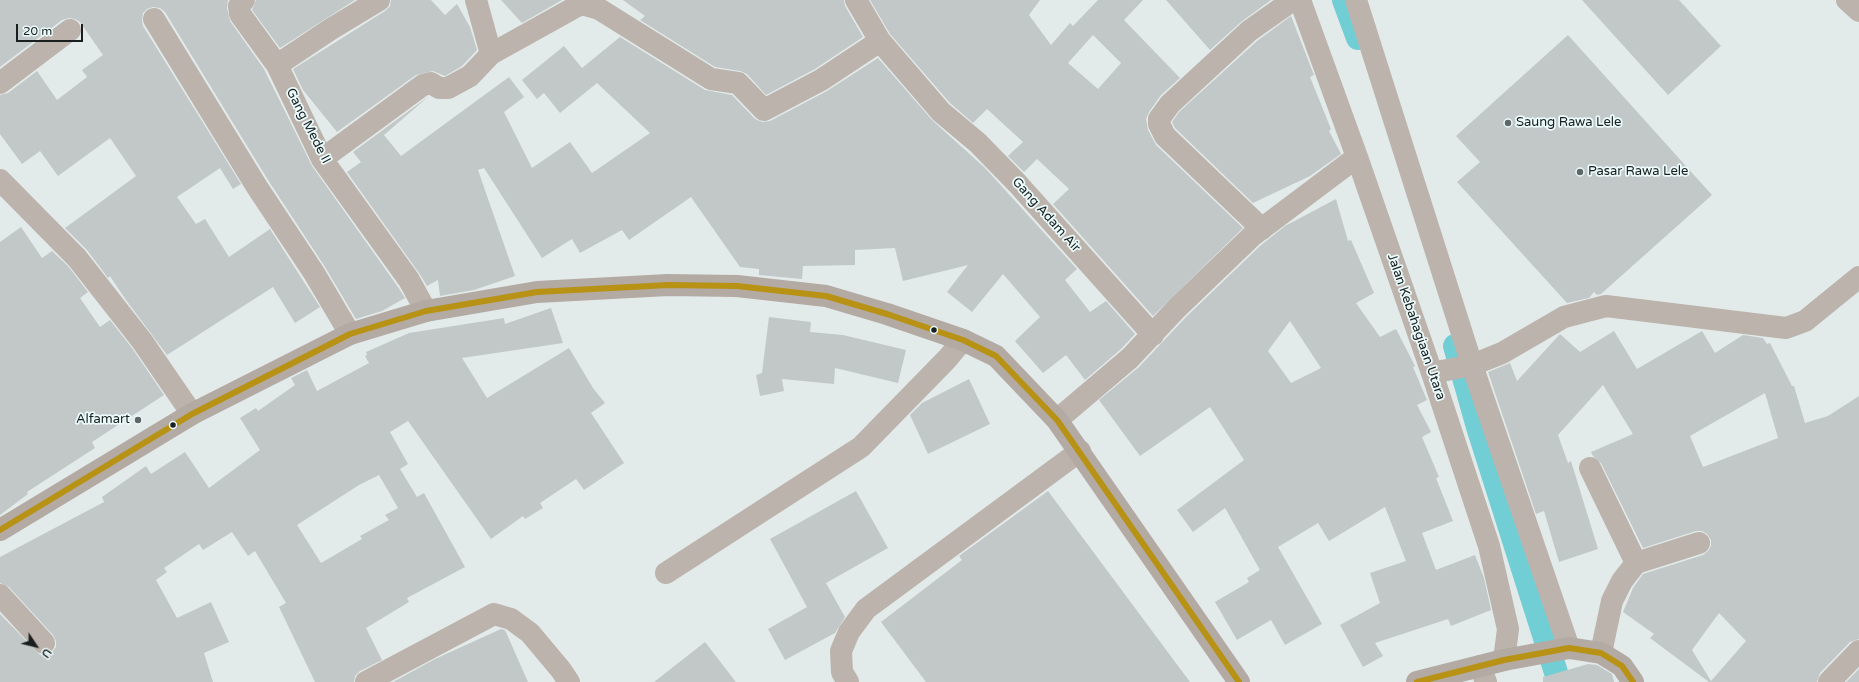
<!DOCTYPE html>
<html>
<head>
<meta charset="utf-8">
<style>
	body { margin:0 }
	#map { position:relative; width:1859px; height:682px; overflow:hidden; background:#e2eaea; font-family:"Varela Round",sans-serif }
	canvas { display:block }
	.north { position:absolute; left:16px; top:626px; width:40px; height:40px; -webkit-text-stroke:3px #ebfafb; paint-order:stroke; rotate:125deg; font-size:11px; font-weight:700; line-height:16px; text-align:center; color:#191f1f }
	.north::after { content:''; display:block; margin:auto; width:14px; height:18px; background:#191f1f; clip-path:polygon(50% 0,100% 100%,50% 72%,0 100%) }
	.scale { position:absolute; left:16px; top:24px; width:67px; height:18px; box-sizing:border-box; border:2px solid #191f1f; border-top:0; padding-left:5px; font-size:12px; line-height:14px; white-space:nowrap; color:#191f1f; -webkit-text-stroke:3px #ebfafb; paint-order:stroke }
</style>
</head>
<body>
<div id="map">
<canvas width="1859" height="682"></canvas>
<div class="north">U</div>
<div class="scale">20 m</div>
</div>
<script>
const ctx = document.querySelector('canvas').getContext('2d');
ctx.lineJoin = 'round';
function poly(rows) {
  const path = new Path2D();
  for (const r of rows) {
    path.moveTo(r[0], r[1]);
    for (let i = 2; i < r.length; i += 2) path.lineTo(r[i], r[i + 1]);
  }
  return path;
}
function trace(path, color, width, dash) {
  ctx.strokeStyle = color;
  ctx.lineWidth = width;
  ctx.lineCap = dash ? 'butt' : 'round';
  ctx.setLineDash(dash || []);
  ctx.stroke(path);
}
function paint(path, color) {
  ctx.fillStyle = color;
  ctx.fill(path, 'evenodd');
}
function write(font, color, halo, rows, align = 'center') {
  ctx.font = font + ' "Varela Round",sans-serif';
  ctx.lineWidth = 3.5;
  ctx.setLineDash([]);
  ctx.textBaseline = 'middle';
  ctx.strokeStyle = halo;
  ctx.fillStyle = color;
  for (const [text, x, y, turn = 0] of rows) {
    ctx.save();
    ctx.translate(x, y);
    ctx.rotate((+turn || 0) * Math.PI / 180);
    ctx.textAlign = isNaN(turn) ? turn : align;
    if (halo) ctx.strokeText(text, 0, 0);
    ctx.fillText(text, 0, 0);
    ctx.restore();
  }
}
const canal = poly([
	[1344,0,1358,38],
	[1455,346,1478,427,1559,682]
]);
const building = poly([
	[0,0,228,0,227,8,230,21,264,69,312,166,398,287,405,298,382,311,356,319,325,267,268,180,165,12,160,8,153,7,147,9,143,13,142,20,143,26,241,184,233,189,220,168,177,197,196,224,205,219,229,257,270,229,320,307,295,323,273,287,167,355,126,300,110,276,108,278,87,250,65,228,136,176,110,138,58,176,40,151,22,164,0,134,0,95,8,93,37,71,57,100,87,77,82,70,103,55,80,22,75,19,69,18,62,20,0,67],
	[256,0,355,0,280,48,252,10],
	[391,0,431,0,445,15,457,4,470,27,477,50,462,66,445,76,433,71,416,75,337,132,303,90,293,69,385,11,390,6],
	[501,0,562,0,522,23],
	[623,0,844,0,845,6,863,37,815,69,766,95,747,74,740,71,715,67,640,20,645,16],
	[870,0,1040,0,1029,15,1051,45,1070,23,1073,26,1098,0,1143,0,1124,20,1180,78,1161,95,1149,112,1146,119,1148,130,1156,145,1243,228,1153,316,1053,204,1069,189,1037,159,1024,172,1008,156,1023,142,987,109,973,123,950,103,890,34],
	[1093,35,1121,63,1098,89,1068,63],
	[1166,0,1271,0,1241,22,1210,50],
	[1582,0,1679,0,1721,46,1668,95],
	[1291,16,1314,75,1310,77,1331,129,1329,131,1341,154,1310,176,1253,203,1175,128,1172,122,1179,112,1257,41],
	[1568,35,1712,195,1601,294,1597,295,1594,292,1589,298,1567,303,1457,182,1480,162,1456,136],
	[620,37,705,90,732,95,755,119,762,122,770,121,827,91,878,58,932,120,985,168,1077,269,1065,280,1090,312,1106,301,1135,334,1121,349,1085,380,1066,355,1043,373,1015,341,1040,317,1003,274,972,312,947,292,968,265,903,281,895,248,855,250,855,265,803,266,802,279,759,275,759,269,740,267,691,197,629,240,622,230,580,253,572,239,542,258,484,168,478,170,515,276,474,290,440,296,438,280,427,286,419,273,347,172,361,162,353,152,429,96,384,135,401,156,509,77,524,97,504,112,532,168,570,142,592,173,650,133,597,83,560,113,544,93,537,99,522,80,564,46,582,68],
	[1336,199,1348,241,1351,240,1374,293,1356,303,1380,337,1396,329,1415,366,1413,367,1427,400,1417,405,1431,432,1422,437,1439,477,1436,478,1453,521,1422,533,1436,570,1475,555,1484,578,1491,610,1451,626,1448,619,1375,643,1383,656,1363,667,1340,625,1380,603,1370,573,1406,561,1385,507,1329,541,1318,523,1278,547,1322,624,1285,645,1271,620,1237,640,1215,602,1249,582,1247,578,1260,570,1225,508,1193,532,1177,510,1244,460,1210,407,1140,456,1099,400,1139,367,1186,317,1260,246,1285,226],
	[1290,321,1321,368,1291,383,1268,351],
	[21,227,42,258,52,251,68,266,88,292,80,298,100,327,110,320,132,348,164,395,92,442,95,448,27,492,28,494,0,515,0,242],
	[551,308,563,343,462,358,487,398,569,348,593,388,605,403,591,413,624,463,584,490,576,479,540,503,543,508,525,519,523,516,491,539,408,421,390,432,408,464,400,469,417,497,424,493,465,567,407,598,409,602,366,628,382,660,360,671,355,676,354,682,315,682,279,607,286,603,255,551,248,556,232,532,203,550,199,544,164,568,167,572,156,580,177,618,211,602,229,642,204,653,213,682,0,682,0,614,40,655,46,655,52,652,56,647,56,641,53,635,9,587,0,583,0,557,104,502,102,497,146,466,151,474,185,452,209,488,260,450,240,418,256,408,258,411,295,385,291,378,307,370,317,391,369,363,365,356,367,355,366,352,409,333,504,318,505,324],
	[379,475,398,508,385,515,389,520,360,536,362,539,321,563,297,525,359,485],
	[769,317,811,322,810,332,843,335,906,350,898,383,835,368,834,384,782,379,784,391,760,396,756,375,762,373],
	[1614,331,1637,369,1702,331,1715,353,1743,335,1763,338,1767,344,1770,343,1792,386,1794,386,1805,423,1828,416,1859,396,1859,639,1850,642,1820,673,1817,682,1709,682,1650,638,1654,634,1623,612,1633,588,1643,574,1703,555,1708,551,1711,546,1711,540,1707,534,1702,531,1696,531,1643,548,1601,463,1593,456,1591,452,1633,434,1603,385,1558,435,1568,463,1571,461,1598,549,1559,562,1544,511,1536,514,1488,372,1510,363,1517,381,1560,334,1580,352],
	[1765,393,1778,438,1703,467,1690,436],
	[1719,613,1746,641,1711,681,1692,650],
	[969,379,990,424,928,454,910,415,922,403],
	[856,491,888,548,826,583,845,617,835,633,785,660,768,629,807,607,770,539],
	[1048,491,1190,682,926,682,881,622,962,560,959,556],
	[501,629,505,630,528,682,393,682,435,659],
	[705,642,736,682,654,682],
	[1588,664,1597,665,1612,674,1614,682,1543,682,1543,677],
	[1859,669,1859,682,1846,682]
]);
const minor = poly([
	[244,0,239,6,240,14,277,65,322,159,409,280,426,311],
	[476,0,491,54],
	[856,0,880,41,941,112,978,143,1017,183,1153,335],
	[1300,0,1357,157,1432,373,1489,546,1508,629,1504,660],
	[1356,0,1472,365,1569,648],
	[1847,0,1859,11],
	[154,19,257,187,314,273,350,334],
	[277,65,331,29,379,0],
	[0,83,70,30],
	[322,159,423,85,431,83,439,88,448,88,470,76,491,54,581,4,599,9,711,79,738,83,764,110,821,80,880,41],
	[0,180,77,258,142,341,192,414],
	[1262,229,1165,136,1159,124,1159,119,1170,104,1249,31,1293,0],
	[1432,373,1472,365,1502,353,1564,317,1606,306,1786,328,1805,321,1859,277],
	[1057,420,1130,358,1177,308,1252,236,1357,157],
	[1590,468,1636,563],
	[666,573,861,447,947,359,963,340],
	[0,595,44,643],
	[1601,653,1612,601,1622,581,1636,563,1699,543],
	[1480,666,1486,682],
	[366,682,494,614,511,619,530,633,561,670,569,682],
	[848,682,842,672,841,651,849,632,866,609,1080,451],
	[1829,682,1859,651]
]);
const major = poly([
	[0,530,192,414,350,334,426,311,537,292,668,285,737,286,826,296,887,314,963,340,996,356,1057,420,1239,682],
	[1417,682,1504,660,1569,648,1601,653,1622,666,1633,682]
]);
const bus1 = poly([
	[0,530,192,414,350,334,426,311,537,292,668,285,737,286,826,296,887,314,963,340,996,356,1057,420,1239,682],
	[1417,682,1504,660,1569,648,1601,653,1622,666,1633,682]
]);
const markers = [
	[1508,123,4,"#5f6666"],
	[1580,172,4,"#5f6666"],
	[934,330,3.5,"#191f1f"],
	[138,420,4,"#5f6666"],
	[173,425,3.5,"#191f1f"]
];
const poiNames = [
	["Saung Rawa Lele",1516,123],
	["Pasar Rawa Lele",1588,172],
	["Alfamart",130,420,"right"]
];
const streetNames = [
	["Gang Mede II",308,126,63],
	["Gang Adam Air",1046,215,48],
	["Jalan Kebahagiaan Utara",1416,327,71]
];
trace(canal, '#71ced5', 24);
paint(building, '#c2c8c8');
trace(minor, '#bbb3ac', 22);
trace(major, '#b3aaa3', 22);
trace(bus1, '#b79214', 6);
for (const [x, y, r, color] of markers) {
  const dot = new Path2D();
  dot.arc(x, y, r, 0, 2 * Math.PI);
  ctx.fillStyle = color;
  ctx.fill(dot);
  trace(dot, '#ebfafb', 1.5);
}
write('13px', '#191f1f', '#ebfafb', poiNames, 'left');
write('13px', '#191f1f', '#ebfafb', streetNames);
</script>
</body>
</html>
